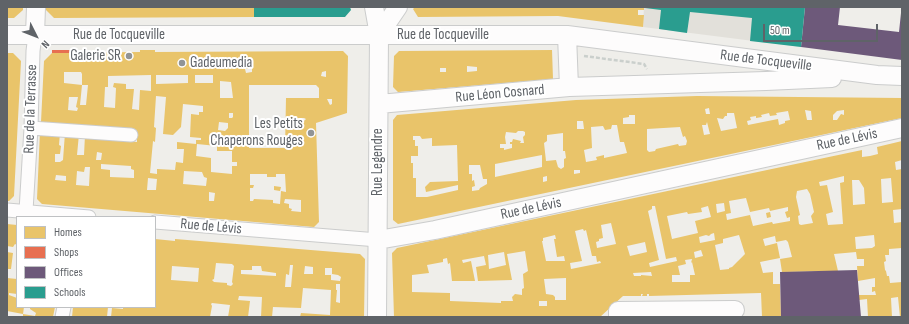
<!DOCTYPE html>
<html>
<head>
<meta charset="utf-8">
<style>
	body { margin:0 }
	#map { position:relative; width:909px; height:324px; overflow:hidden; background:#efeeea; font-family:"Sofia Sans Condensed",sans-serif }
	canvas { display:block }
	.frame { position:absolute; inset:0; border:8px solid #5f6368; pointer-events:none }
	.legend { position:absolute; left:16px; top:216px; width:140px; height:92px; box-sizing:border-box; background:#fff; border:1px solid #bfc1c3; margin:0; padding:5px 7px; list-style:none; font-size:12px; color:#5f6368 }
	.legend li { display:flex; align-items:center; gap:8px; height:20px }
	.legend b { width:20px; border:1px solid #bfc1c3 }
	.north { position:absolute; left:16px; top:16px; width:40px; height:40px; -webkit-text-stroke:3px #fff; paint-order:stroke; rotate:132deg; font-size:11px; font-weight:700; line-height:16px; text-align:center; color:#5f6368 }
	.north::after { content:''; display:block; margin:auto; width:14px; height:18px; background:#5f6368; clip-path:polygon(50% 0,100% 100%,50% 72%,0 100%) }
	.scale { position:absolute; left:763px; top:24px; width:115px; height:18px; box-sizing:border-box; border:2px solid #5f6368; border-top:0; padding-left:5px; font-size:12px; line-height:14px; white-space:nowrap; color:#5f6368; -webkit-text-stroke:3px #fff; paint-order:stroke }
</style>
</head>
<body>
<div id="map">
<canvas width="909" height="324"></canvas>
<div class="frame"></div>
<ul class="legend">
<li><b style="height:11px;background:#e9c46a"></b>Homes</li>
<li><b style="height:11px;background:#e76f51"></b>Shops</li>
<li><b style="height:11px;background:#6d597a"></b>Offices</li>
<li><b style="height:11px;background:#2a9d8f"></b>Schools</li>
</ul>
<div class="north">N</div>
<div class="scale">50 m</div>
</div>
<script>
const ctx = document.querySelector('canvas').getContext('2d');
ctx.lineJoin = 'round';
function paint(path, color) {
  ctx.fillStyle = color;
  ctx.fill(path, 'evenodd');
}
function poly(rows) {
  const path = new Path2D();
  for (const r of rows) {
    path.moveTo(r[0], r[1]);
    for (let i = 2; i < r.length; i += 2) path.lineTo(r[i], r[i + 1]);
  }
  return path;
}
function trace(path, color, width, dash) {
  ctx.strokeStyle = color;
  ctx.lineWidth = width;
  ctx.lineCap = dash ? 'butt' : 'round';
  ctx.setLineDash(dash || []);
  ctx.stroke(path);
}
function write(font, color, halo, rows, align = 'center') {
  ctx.font = font + ' "Sofia Sans Condensed",sans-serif';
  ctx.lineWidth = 4;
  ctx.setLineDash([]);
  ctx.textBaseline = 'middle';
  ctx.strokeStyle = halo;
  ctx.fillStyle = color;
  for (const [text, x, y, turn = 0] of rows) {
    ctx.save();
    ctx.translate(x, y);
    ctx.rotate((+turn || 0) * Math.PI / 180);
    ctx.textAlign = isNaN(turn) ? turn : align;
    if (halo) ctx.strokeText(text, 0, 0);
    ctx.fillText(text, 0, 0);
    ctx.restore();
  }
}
const education = poly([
	[644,7,805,7,801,47,643,27]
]);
const homes = poly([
	[7,7,23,7,23,10,14,18,7,18],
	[46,7,254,7,254,17,54,18,46,10],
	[415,7,644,7,644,10,638,10,638,15,644,15,643,27,558,16,418,17,413,9],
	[140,50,155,50,155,52,343,51,348,56,347,113,316,123,319,222,314,227,42,204,37,199,40,131,60,133,59,145,61,146,60,154,55,154,55,162,60,162,63,160,65,133,79,134,77,155,84,155,85,135,103,139,137,142,137,130,41,122,44,61,52,53,140,52],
	[245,69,252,69,252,72,246,73],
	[326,71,326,77,321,76,322,72],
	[64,72,81,72,82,74,82,85,88,85,86,105,80,105,82,85,64,83],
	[151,75,151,91,140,90,139,110,132,109,134,89,126,89,126,84,114,83,113,87,116,88,115,108,104,107,105,87,108,87,108,76],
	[156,75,188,75,188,83,156,84],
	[195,75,213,75,213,83,195,83],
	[220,81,231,82,233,98,220,98],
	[249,85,316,85,319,88,319,98,286,98,285,148,249,148],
	[156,96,166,97,163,134,173,135,181,127,183,104,203,106,203,112,199,112,199,115,191,114,190,137,201,138,201,140,196,140,196,144,177,142,177,149,184,149,183,163,176,162,175,170,157,169,157,174,150,173,153,141,155,142,156,128,154,127],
	[69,97,78,97,76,107,78,108,77,111,68,110],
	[327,99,332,99,332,104,330,105],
	[229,113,233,113,233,117,232,118,229,118],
	[299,118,304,118,306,119,304,121,299,121],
	[219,122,228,123,228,128,225,131,218,130],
	[197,144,217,146,217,151,232,151,232,162,237,162,237,166,232,166,232,174,211,172,211,158,196,156],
	[97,152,102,153,101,160,96,160],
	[101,164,131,166,131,169,134,170,134,178,110,177,110,170,101,169],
	[85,167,90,167,89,186,76,185,77,171,84,172],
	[184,171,202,172,204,177,207,178,206,186,183,184],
	[250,174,267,174,267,177,276,177,276,174,285,174,286,192,281,191,280,204,273,203,273,200,254,199,253,201,250,201,250,188,253,188,254,185,250,185],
	[56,175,66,176,66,181,55,180],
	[148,178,157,179,156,190,147,190],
	[209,192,215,193,214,201,209,201],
	[285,199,301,200,301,212,291,211,292,209,289,208,289,204,284,203],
	[552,50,553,79,398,92,393,87,394,56,399,51],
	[467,66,477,67,477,71,467,72],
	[440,68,446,68,446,72,440,72],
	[7,53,13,53,21,61,14,196,9,201,7,201,7,110,8,105,7,105],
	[697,96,902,98,902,118,398,224,393,220,393,120,397,115,576,100],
	[709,108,710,114,706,114,705,109],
	[805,110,811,111,812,120,807,120],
	[844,110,844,115,841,114,837,120,833,120,833,115,837,111],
	[788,111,790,120,785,121,785,123,779,125,778,119,748,125,747,121,751,120,750,117,756,116,756,118,762,117,761,115,769,113,770,116,777,115,776,113],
	[727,113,734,113,737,128,721,131,717,118,723,119,725,116,727,116],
	[629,115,635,115,635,124,623,124,623,118,629,117],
	[577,121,583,121,584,129,577,129],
	[707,122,710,134,704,135,702,125,706,125],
	[612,125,617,125,620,142,624,142,627,153,604,158,604,155,596,157,597,160,586,162,584,150,592,148,591,127,603,126,605,130,611,129],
	[680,127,683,137,685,136,687,141,686,145,679,146,678,144,656,149,655,151,649,152,647,150,647,129],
	[518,131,523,131,525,132,525,135,523,137,524,143,520,143,521,141,513,139,512,142,510,142,510,144,512,144,512,148,504,150,504,148,500,148,500,144,506,144,505,137,506,132,516,133],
	[563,133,563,151,565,151,566,158,564,159,564,167,561,169,558,167,556,160,546,161,544,143,547,141,547,135],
	[413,136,420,136,422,139,432,138,432,146,457,145,458,181,430,182,425,187,426,192,458,185,458,190,427,197,416,197,416,178,413,178,413,163,411,163,411,156,418,156,418,146,415,146,415,140,413,140],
	[542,155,542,167,495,177,495,164],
	[469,165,480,165,483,179,487,179,487,184,480,188,479,190,472,191,472,187,475,186,474,180,472,181,472,174,469,174],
	[574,170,580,170,580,173,574,174],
	[547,176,547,181,543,182,543,177],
	[902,141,902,160,895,162,896,170,902,169,902,209,893,210,894,223,902,222,902,248,889,249,889,255,885,255,886,261,884,262,885,270,886,271,887,276,889,276,890,283,902,282,902,317,900,317,898,297,891,298,892,317,868,317,867,299,859,300,859,295,876,295,875,291,872,292,872,287,875,287,875,278,858,281,857,266,864,266,864,259,857,259,856,252,834,254,838,271,782,272,780,259,792,257,788,242,786,240,776,242,775,236,763,239,765,246,777,243,780,258,760,262,763,273,773,272,773,284,780,284,781,317,762,317,761,293,649,296,649,294,647,294,647,296,642,296,643,294,641,294,641,296,623,296,600,317,394,317,392,253,397,248,862,150,862,157,870,156,878,154,877,147],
	[844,176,844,182,840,183,843,224,828,225,826,214,833,212,827,185,820,186,819,182],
	[891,178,893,202,882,203,881,179],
	[852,180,859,180,864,188,865,204,853,205],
	[807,189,810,194,814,212,811,216,813,223,801,225,799,224,798,216,800,215,796,197,797,191],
	[746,198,750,212,769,208,770,211,788,207,788,211,785,212,787,218,790,217,790,221,773,224,772,222,753,226,750,215,727,220,726,214,731,213,729,201],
	[724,203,725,211,717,213,716,204],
	[652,206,655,206,666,259,676,257,677,261,650,267,649,263,659,260,648,211,652,209],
	[708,206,711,217,695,221,698,233,672,239,667,216,687,212,688,214,702,212,701,208],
	[611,223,616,244,597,248,596,242,599,241,599,239,603,238,601,225],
	[583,229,584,231,586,230,592,256,596,256,597,262,600,261,601,263,571,269,570,263,582,261,575,231],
	[714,233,715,240,700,243,699,237,706,235,709,236,711,234],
	[555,235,556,239,554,239,557,257,564,256,565,261,546,261,542,241,543,241,543,238],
	[739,235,745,254,732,267,729,268,729,269,720,270,715,245,723,243,723,239],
	[874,235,875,246,872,248,856,249,855,237],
	[645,242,647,252,630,256,627,246],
	[701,250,703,256,695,258,694,252],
	[525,251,528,271,523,274,524,288,522,289,522,295,515,294,512,297,513,301,501,301,501,303,450,301,450,293,412,292,412,275,429,273,427,265,443,262,443,259,447,258,448,264,450,263,452,281,475,281,471,261,463,263,462,260,484,256,486,265,476,267,478,281,512,280,507,254],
	[504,252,506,265,489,269,488,255],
	[692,259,691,263,692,262,695,275,690,275,690,282,672,282,672,275,680,275,678,266,686,264,685,260],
	[651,272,652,276,641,275,641,276,634,276,633,273],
	[566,278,566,300,555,300,555,297,553,295,546,294,544,279],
	[539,301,547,301,547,306,539,306],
	[274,186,281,187,280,191,274,190],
	[770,212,771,217,767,218,766,213],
	[7,224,17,225,17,245,15,244,13,247,7,246],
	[155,239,175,241,175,239,360,254,365,259,364,317,300,317,301,313,330,315,331,290,303,288,301,308,273,307,272,317,261,317,262,297,239,296,238,300,250,301,248,317,228,317,230,305,212,303,211,304,212,306,210,317,111,317,112,308,123,309,123,307,155,307],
	[216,263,232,264,234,266,232,282,233,284,231,286,227,285,227,283,214,282,212,280,214,279],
	[290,265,293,265,291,287,285,287,286,274,289,275],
	[172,266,199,268,198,282,171,280],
	[252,266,261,266,262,271,276,273,276,276,241,274,241,270,252,270],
	[305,266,313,267,313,274,304,274],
	[325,268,332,268,332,274,338,275,341,277,340,281,331,280,331,275,325,275],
	[336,284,340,284,340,303,336,302,337,290,336,290],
	[7,252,13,253,11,269,7,269],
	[7,278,17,279,17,294,9,293,9,295,17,298,17,307,24,307,23,314,7,311],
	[30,307,55,307,53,317,23,317,23,314,35,316,36,313,30,309],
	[73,307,108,307,107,317,72,317]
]);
const shops = poly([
	[52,50,72,50,72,53,52,53]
]);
const offices = poly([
	[805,7,840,7,838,25,899,32,901,13,902,13,902,60,801,47],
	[857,270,861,317,781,317,780,272]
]);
const schools = poly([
	[254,7,350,7,351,10,345,17,254,17],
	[645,7,805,7,801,47,750,41,752,18,690,12,687,33,659,29,661,10,645,8]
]);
const path = poly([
	[584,56,644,64,647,69]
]);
const pedestrian = poly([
	[31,128,131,135],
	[7,210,89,217],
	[26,211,31,128,33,51,35,35],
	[155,222,378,240],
	[62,317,64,307]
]);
const minor = poly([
	[374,7,379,35,377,317],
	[7,35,567,35,877,75,902,76],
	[35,35,36,7],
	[379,35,398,7],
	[569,87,766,81,832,78],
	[379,104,569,87,567,35],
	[378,240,435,230,902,128],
	[618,317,618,311,735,310]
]);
const markers = [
	[129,56,4,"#919496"],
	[182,63,4,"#919496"],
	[311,133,4,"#919496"]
];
const streetNames = [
	["Rue de Tocqueville",119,35],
	["Rue de Tocqueville",443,35],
	["Rue de Tocqueville",766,61,7],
	["Rue Léon Cosnard",500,94,-5],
	["Rue de la Terrasse",31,109,-88],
	["Rue de Lévis",847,140,-12],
	["Rue Legendre",378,162,-90],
	["Rue de Lévis",531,209,-12],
	["Rue de Lévis",211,227,5]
];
const poiNames = [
	["Galerie SR",121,56],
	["Gadeumedia",190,63,"left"],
	["Les Petits",303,124],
	["Chaperons Rouges",303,141]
];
paint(education, '#e2e0da');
paint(homes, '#e9c46a');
paint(shops, '#e76f51');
paint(offices, '#6d597a');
paint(schools, '#2a9d8f');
trace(pedestrian, '#cbcccc', 15);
trace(minor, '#cbcccc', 20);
trace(path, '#cacfcc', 2.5, [4, 2]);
trace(pedestrian, '#fdfcfc', 13);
trace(minor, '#fdfcfc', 18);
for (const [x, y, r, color] of markers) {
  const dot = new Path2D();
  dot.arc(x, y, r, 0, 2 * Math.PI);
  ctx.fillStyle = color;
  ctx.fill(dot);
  trace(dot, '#fff', 1.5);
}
write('15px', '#5f6368', '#fff', streetNames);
write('15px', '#5f6368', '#fff', poiNames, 'right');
</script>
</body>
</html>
